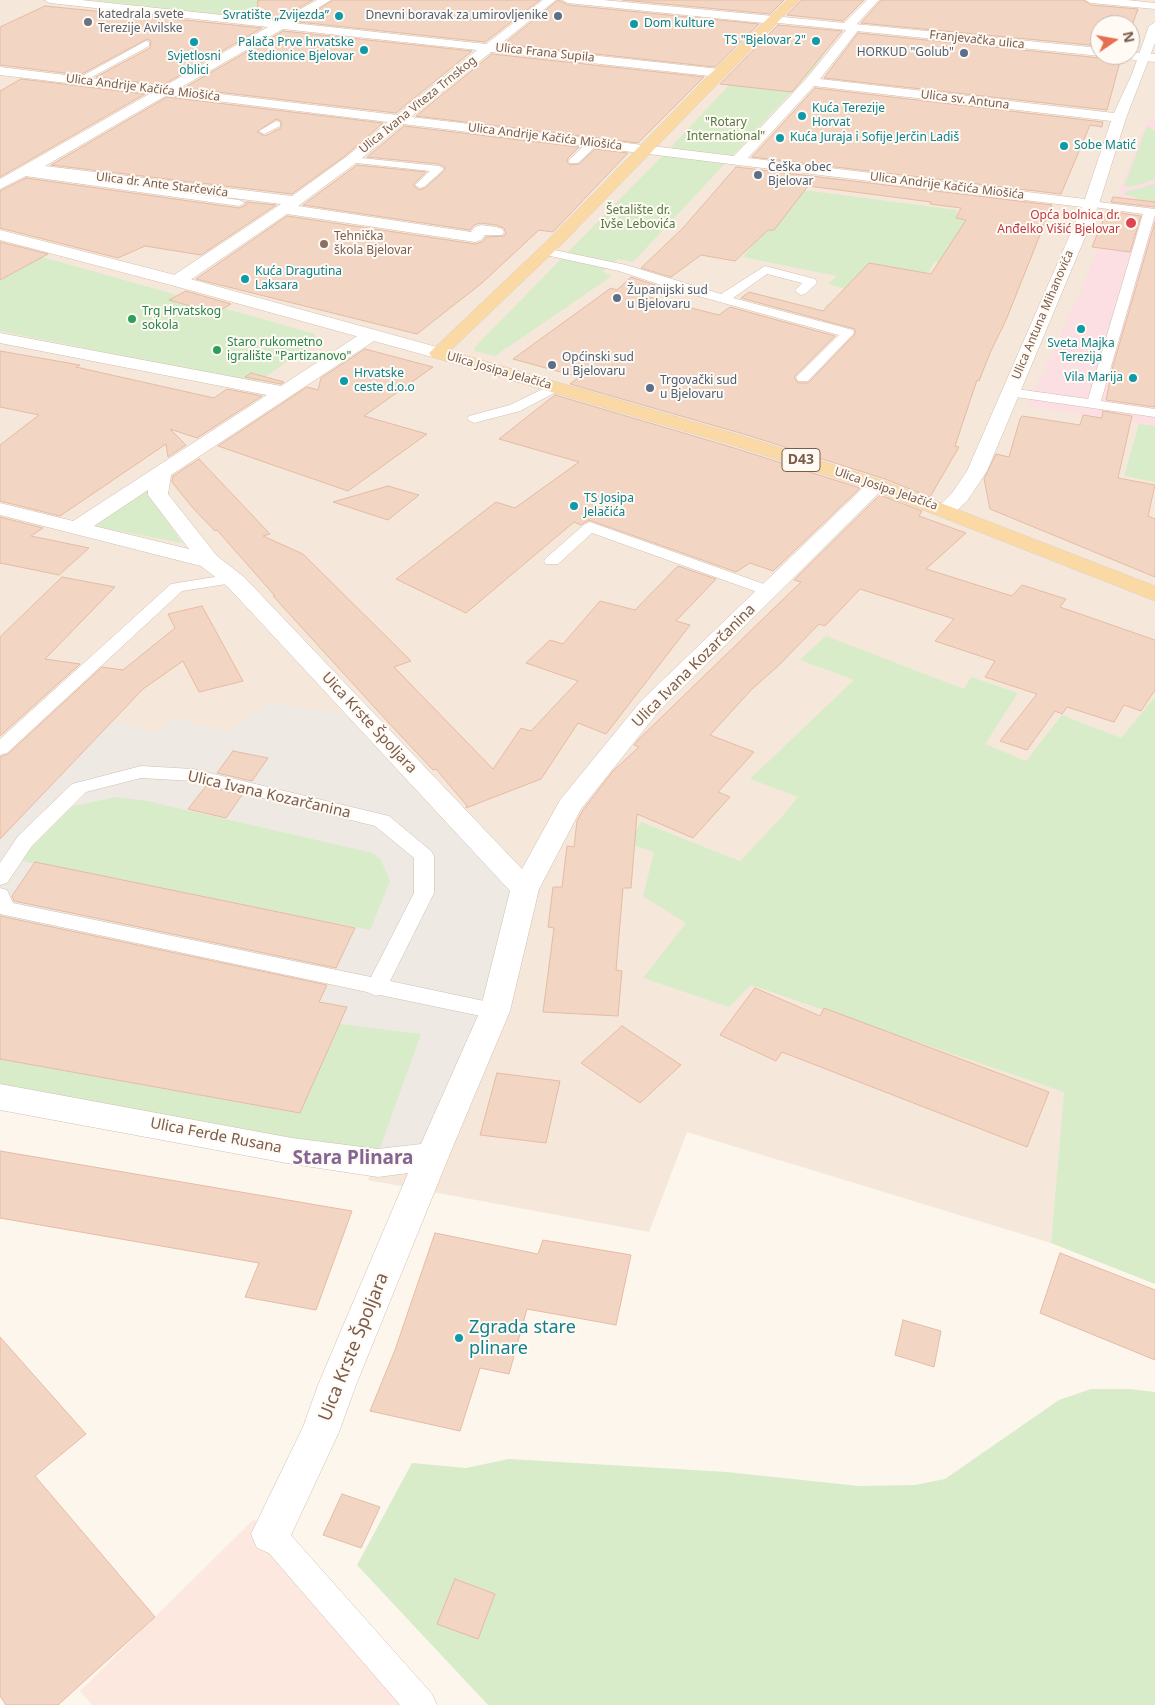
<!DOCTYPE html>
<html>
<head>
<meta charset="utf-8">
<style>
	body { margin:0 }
	#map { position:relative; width:1155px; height:1705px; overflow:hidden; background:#fdf6ec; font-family:"Noto Sans",sans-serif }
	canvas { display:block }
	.north { position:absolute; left:1090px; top:15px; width:50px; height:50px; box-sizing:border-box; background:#fffaf3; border:1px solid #cabbb1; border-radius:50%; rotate:78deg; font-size:14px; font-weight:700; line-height:20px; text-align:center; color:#7a5c4d }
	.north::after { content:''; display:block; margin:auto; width:18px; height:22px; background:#e76f51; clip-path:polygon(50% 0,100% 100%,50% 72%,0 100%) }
</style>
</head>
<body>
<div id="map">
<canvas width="1155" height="1705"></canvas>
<div class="north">N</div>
</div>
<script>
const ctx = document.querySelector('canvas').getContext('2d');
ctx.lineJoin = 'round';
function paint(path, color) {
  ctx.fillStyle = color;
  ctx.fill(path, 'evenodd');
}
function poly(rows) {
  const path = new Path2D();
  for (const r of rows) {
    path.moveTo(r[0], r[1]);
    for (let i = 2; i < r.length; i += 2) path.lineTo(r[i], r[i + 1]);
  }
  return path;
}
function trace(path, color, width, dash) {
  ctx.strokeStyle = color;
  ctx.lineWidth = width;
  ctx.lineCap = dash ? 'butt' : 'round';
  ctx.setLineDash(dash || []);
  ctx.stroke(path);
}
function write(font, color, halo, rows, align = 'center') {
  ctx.font = font + ' "Noto Sans",sans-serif';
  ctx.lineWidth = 4;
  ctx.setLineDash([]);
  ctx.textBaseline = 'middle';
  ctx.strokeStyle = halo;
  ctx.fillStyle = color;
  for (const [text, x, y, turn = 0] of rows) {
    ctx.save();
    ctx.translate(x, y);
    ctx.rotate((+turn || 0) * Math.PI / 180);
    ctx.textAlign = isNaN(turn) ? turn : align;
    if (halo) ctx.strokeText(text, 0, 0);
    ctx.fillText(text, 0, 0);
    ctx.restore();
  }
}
const residential = poly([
	[0,0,1155,0,1155,832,1078,940,1051,1243,687,1132,649,1232,368,1180,379,1151,0,857],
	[1100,25,1130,25,1130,55,1100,55]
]);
const commercial = poly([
	[254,1519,271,1534,421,1705,92,1705,80,1691]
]);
const industrial = poly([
	[268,702,364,717,525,889,432,1156,0,1097,0,839,113,721,157,733,172,717,228,733]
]);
const medical = poly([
	[1148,118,1155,119,1155,426,1027,406,1082,289]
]);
const green = poly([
	[90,0,310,0,273,21],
	[827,49,815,67,635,260,632,262,618,259,602,272,612,276,495,356,474,351,476,346,671,147,746,67],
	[1147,126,1155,131,1155,179,1135,186,1124,187],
	[1155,184,1155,208,1132,196,1125,195,1125,192],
	[803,190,957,210,956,218,982,222,959,265,934,262,928,274,869,263,852,280,892,319,824,307,849,290,828,284,837,276,743,257,765,229,774,230,782,220,732,213],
	[0,245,315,334,316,342,256,383,0,331],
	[1139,424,1155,426,1155,482,1124,476],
	[145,489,182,543,88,525],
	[826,636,964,689,971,677,1018,693,985,744,1026,761,1062,715,1121,738,1155,697,1155,1284,1051,1243,1064,1092,751,985,729,1007,643,978,686,923,643,896,654,852,629,844,641,822,740,861,781,818,798,797,750,779,854,680,800,660],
	[116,797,147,801,373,853,381,860,390,881,370,930,12,859,51,816,74,806],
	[340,1024,421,1034,379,1151,0,1097,0,1059,299,1113],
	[1091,1389,1129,1389,1155,1392,1155,1705,488,1705,357,1565,412,1463,466,1468,509,1459,727,1472,859,1486,915,1485,945,1479,1059,1400]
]);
const building = poly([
	[258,0,313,0,279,19,257,17,258,0],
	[333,0,540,0,485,42,299,22,333,0],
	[558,0,568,5,759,24,715,67,504,44,558,0],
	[623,0,784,0,770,14,623,0],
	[801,0,864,0,843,21,787,15,801,0],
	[881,0,1083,0,1091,5,1138,9,1130,31,1130,25,1100,25,1100,46,861,23,881,0],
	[45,6,175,19,262,28,163,85,96,77,150,48,151,41,147,39,80,75,0,65,0,27,45,6],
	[778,25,842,31,792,92,720,84,778,25],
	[283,31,472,51,396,113,184,88,283,31],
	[858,33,1100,58,1105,55,1118,55,1121,58,1107,110,824,78,858,33],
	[492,54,704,77,638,143,416,116,492,54],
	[21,79,145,94,0,177,0,91,21,79],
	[815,88,1103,122,1102,127,1090,125,1061,194,752,157,815,88],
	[167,97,383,123,345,156,292,194,51,165,167,97],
	[276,119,281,121,281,128,265,136,257,132,276,119],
	[404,126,579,147,568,158,567,162,570,165,579,164,595,149,628,153,553,232,539,230,482,283,417,334,196,279,287,216,475,244,482,242,486,237,504,236,506,233,504,228,496,225,480,223,474,225,470,230,303,205,357,165,426,172,413,185,419,190,425,188,445,170,445,167,439,164,367,157,404,126],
	[736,167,1052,205,1006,320,990,353,979,381,977,380,955,446,959,447,930,497,885,479,747,435,570,384,579,377,513,359,611,288,617,290,631,277,658,286,644,296,719,315,730,307,835,336,794,377,798,383,808,383,855,334,855,329,741,298,749,292,823,311,869,263,931,274,966,220,956,218,961,208,930,204,931,202,808,186,774,230,768,230,735,261,701,255,671,277,641,268,683,228,736,167],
	[26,178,239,208,246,205,246,202,276,205,201,255,145,246,118,258,0,228,0,191,26,178],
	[1113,197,1155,202,1155,207,1111,202,1113,197],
	[1107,211,1141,216,1130,252,1092,247,1107,211],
	[1155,222,1155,407,1106,400,1113,366,1155,222],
	[0,242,48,254,0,280,0,242],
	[186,291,231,304,217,312,212,312,169,300,186,291],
	[365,349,433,367,364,416,427,434,348,491,218,446,307,387,318,390,321,378,365,349],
	[0,351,80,365,76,367,214,398,227,389,262,396,197,438,170,429,186,445,168,457,166,444,60,516,0,501,0,445,39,415,0,407,0,351],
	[251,373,284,382,281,384,245,377,251,373],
	[555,395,731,447,860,488,773,571,750,563,736,572,589,520,581,525,574,522,466,613,396,579,496,502,515,508,579,462,499,439,555,395],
	[1103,411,1132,416,1118,478,1155,485,1148,516,1155,519,1155,577,990,509,984,479,996,454,1009,457,1020,419,1022,416,1080,425,1083,415,1102,418,1103,411],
	[199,459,270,534,263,536,303,554,411,661,394,667,493,769,521,728,531,731,578,681,526,663,550,640,563,644,600,601,635,610,678,566,716,579,676,621,690,625,606,734,578,723,541,779,466,808,467,806,436,769,433,770,387,721,273,596,275,596,217,530,215,531,192,507,172,482,173,476,199,459],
	[388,486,419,495,388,520,333,502,388,486],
	[880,495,922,511,919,516,966,533,926,569,1012,596,1022,585,1066,599,1060,607,1155,640,1155,690,1141,711,1124,705,1114,722,1067,707,1062,714,1055,711,1027,750,1000,741,1037,694,985,677,995,661,935,641,954,619,860,589,825,626,819,624,778,666,752,689,710,735,754,752,718,792,730,797,693,838,637,814,631,888,623,888,616,970,622,971,618,1016,543,1012,554,928,548,927,553,887,562,887,567,846,574,847,577,821,583,810,613,771,639,747,634,745,639,739,801,582,794,580,880,495],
	[0,517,43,528,31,536,89,548,59,575,0,563,0,517],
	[62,577,115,587,45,659,80,664,0,736,0,637,62,577],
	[202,606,243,681,199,692,183,661,143,689,0,839,0,757,8,754,102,667,123,670,175,628,168,614,202,606],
	[233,751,268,758,252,781,217,773,233,751],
	[206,786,242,795,226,818,188,809,206,786],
	[35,862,264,909,355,928,336,968,14,901,12,896,35,862],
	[0,916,327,985,319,1002,347,1007,300,1113,0,1059,0,916],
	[755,988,820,1016,824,1008,1049,1092,1027,1147,782,1052,776,1061,720,1035,755,988],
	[622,1026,681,1065,640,1103,581,1063,622,1026],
	[497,1073,560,1081,546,1143,480,1135,497,1073],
	[0,1151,352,1211,316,1310,245,1297,259,1263,0,1218,0,1151],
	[435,1233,538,1254,543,1240,631,1255,616,1325,527,1309,509,1374,480,1368,460,1431,370,1411,395,1350,435,1233],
	[1060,1253,1155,1290,1155,1360,1040,1313,1060,1253],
	[903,1320,941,1331,934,1367,895,1355,903,1320],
	[0,1337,86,1434,35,1476,155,1617,58,1705,6,1705,0,1696,0,1337],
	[342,1494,380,1507,361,1548,323,1535,342,1494],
	[455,1579,495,1594,478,1639,437,1624,455,1579]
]);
const lane = poly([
	[146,41,149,42,149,46,81,83,78,84,73,81,146,41],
	[276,121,280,122,280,126,264,134,259,131,276,121],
	[592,141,596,142,596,146,578,163,570,163,569,161,570,159,588,142,592,141],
	[351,157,439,166,444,169,424,187,420,188,415,185,430,171,347,162,346,160,347,158,351,157],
	[22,170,239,200,245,203,239,206,18,175,17,173,22,170],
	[1091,201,1155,209,1155,215,1101,401,1155,409,1155,417,1009,396,1002,392,1009,388,1088,399,1143,214,1087,206,1085,204,1091,201],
	[545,248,626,265,721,294,765,266,815,279,817,282,815,285,805,294,801,295,795,291,802,283,767,274,733,298,853,330,854,333,808,381,798,381,796,378,798,375,839,335,673,289,619,271,541,254,539,252,541,250,545,248],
	[555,383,562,387,560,390,520,411,474,423,467,419,469,416,510,405,555,383],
	[590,522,775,588,777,591,775,594,763,594,592,533,558,564,546,564,544,561,546,558,585,524,590,522],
	[233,574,239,576,241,579,239,582,182,591,7,753,0,755,0,739,171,584,233,574],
	[141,766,193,769,389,816,431,851,434,856,434,893,390,981,503,1005,506,1011,503,1017,495,1019,380,995,376,996,367,992,0,914,0,888,7,890,13,903,371,977,414,893,414,858,375,826,193,781,141,778,86,792,32,846,7,883,0,885,0,863,18,836,72,784,141,766],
	[271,1520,281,1524,432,1694,437,1705,400,1705,261,1544,256,1534,261,1524,271,1520]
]);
const street = poly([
	[44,0,81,0,279,21,317,0,331,0,293,23,486,44,543,0,556,0,499,45,719,69,725,73,719,77,491,52,411,117,734,156,806,79,846,30,841,27,843,24,867,0,879,0,856,25,860,28,820,79,1114,113,1132,74,1149,26,1155,22,1155,43,1126,118,1099,204,987,471,967,501,953,514,946,516,939,514,935,510,952,493,967,471,1082,207,403,124,356,163,298,206,471,232,475,227,481,225,496,227,502,229,504,232,502,235,485,235,481,240,475,242,287,214,183,285,177,286,171,285,169,281,171,277,281,204,32,173,0,189,0,179,151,93,0,75,0,67,163,87,268,27,50,3,44,0],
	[283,29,477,50,397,115,178,89,283,29],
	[814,86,1111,121,1085,199,748,158,814,86],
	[167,95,388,122,346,157,292,196,45,166,167,95],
	[562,0,603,0,773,16,779,20,773,24,568,3,562,0],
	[1085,0,1127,0,1155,3,1155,9,1091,3,1085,0],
	[371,330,377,331,380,335,377,339,171,475,168,494,217,556,244,577,522,869,560,800,641,701,870,481,877,479,884,481,887,485,659,711,581,809,539,889,510,1011,449,1156,356,1385,339,1432,285,1548,271,1554,257,1548,251,1534,303,1427,318,1385,408,1173,378,1177,292,1164,0,1110,0,1084,292,1138,378,1149,421,1144,480,1011,510,891,228,587,201,566,0,515,0,503,73,521,267,395,0,343,0,333,281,386,365,331,371,330],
	[148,490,148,495,151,499,189,549,94,526,148,490]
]);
const secondary = poly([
	[773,16,1100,48,1100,55,1103,55,1100,56,769,22,767,20,773,16],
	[1130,52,1155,54,1155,62,1126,59,1120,55,1130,55,1130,52],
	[0,230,183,277,444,349,447,353,444,357,438,358,432,357,171,285,0,240,0,230]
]);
const primary = poly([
	[787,0,799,0,563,243,450,351,746,437,884,481,1155,586,1155,601,870,489,732,445,432,357,429,353,551,237,710,74,787,0]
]);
const markers = [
	[339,16,5,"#0f9aa8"],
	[558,16,5,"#5c6f8a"],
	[88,22,5,"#6b7280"],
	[634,24,5,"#0f9aa8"],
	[816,41,5,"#0f9aa8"],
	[194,42,5,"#0f9aa8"],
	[364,50,5,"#0f9aa8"],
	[964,53,5,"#5c6f8a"],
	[802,116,5,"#0f9aa8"],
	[780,138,5,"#0f9aa8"],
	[1064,146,5,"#0f9aa8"],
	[758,175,5,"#5c6f8a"],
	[1131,223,6,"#e0444e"],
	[324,244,5,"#8d6e63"],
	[245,279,5,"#0f9aa8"],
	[617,298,5,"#5c6f8a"],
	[132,319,5,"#2e9e5b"],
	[1081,329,5,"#0f9aa8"],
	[217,350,5,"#2e9e5b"],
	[552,365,5,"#5c6f8a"],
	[1133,378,5,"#0f9aa8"],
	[344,381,5,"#0f9aa8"],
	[650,388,5,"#5c6f8a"],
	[574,506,5,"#0f9aa8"],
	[459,1338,5,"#0f9aa8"]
];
const farWorshipnames = [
	["katedrala svete",98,15],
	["Terezije Avilske",98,29]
];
const farCulturenames = [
	["Svratište „Zvijezda”",329,16,"right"],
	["Dom kulture",644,24],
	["TS \"Bjelovar 2\"",806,41,"right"],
	["Palača Prve hrvatske",354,43,"right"],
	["štedionice Bjelovar",354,57,"right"],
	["Svjetlosni",194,57,"center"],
	["oblici",194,71,"center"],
	["Kuća Terezije",812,109],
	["Horvat",812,123],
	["Kuća Juraja i Sofije Jerčin Ladiš",790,138],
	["Sobe Matić",1074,146],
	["Kuća Dragutina",255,272],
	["Laksara",255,286],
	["Sveta Majka",1081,344,"center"],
	["Terezija",1081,358,"center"],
	["Hrvatske",354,374],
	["ceste d.o.o",354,388],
	["Vila Marija",1123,378,"right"],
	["TS Josipa",584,499],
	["Jelačića",584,513]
];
const farServicenames = [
	["Dnevni boravak za umirovljenike",548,16,"right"],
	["HORKUD \"Golub\"",954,53,"right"],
	["Češka obec",768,168],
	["Bjelovar",768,182],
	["Županijski sud",627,291],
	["u Bjelovaru",627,305],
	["Općinski sud",562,358],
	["u Bjelovaru",562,372],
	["Trgovački sud",660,381],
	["u Bjelovaru",660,395]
];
const farStreetnames = [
	["Franjevačka ulica",977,40,6],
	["Ulica Frana Supila",545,53,6],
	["Ulica Andrije Kačića Miošića",143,88,7],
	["Ulica sv. Antuna",965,100,7],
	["Ulica Ivana Viteza Trnskog",418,105,-39],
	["Ulica Andrije Kačića Miošića",545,137,7],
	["Ulica dr. Ante Starčevića",162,185,7],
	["Ulica Andrije Kačića Miošića",947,186,7],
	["Ulica Antuna Mihanovića",1043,315,-67],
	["Ulica Josipa Jelačića",499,371,16],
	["Ulica Josipa Jelačića",886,489,19]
];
const farParknames = [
	["\"Rotary",726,123],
	["International\"",726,137],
	["Šetalište dr.",638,211],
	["Ivše Lebovića",638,225]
];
const farHealthnames = [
	["Opća bolnica dr.",1120,216],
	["Anđelko Višić Bjelovar",1120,230]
];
const farEducationnames = [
	["Tehnička",334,237],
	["škola Bjelovar",334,251]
];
const farLeisurenames = [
	["Trg Hrvatskog",142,312],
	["sokola",142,326],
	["Staro rukometno",227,343],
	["igralište \"Partizanovo\"",227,357]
];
const shields = [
	[801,460,38]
];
const shieldNames = [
	["D43",801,460]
];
const streetNames = [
	["Ulica Ivana Kozarčanina",694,666,-45],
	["Uica Krste Špoljara",369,723,47],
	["Ulica Ivana Kozarčanina",269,795,13],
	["Ulica Ferde Rusana",216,1136,11]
];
const nearCulturenames = [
	["Zgrada stare",469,1328],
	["plinare",469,1349]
];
const nearStreetnames = [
	["Uica Krste Špoljara",354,1347,-68]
];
const nearNeighbourhoodnames = [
	["Stara Plinara",353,1159]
];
paint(residential, '#f5e8da');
paint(commercial, '#fde8e0');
paint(industrial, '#efe9e4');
paint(medical, '#fbdfe3');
paint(green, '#d8ecc9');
paint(building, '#f3d5c3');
trace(building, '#e6bba3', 1);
trace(lane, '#d1beb0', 1);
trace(street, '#d1beb0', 1);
trace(secondary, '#d6c0b0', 1);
trace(primary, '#dad1cd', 1);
paint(lane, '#fff');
paint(street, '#fff');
paint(secondary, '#fff');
paint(primary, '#fbd9a5');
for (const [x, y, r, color] of markers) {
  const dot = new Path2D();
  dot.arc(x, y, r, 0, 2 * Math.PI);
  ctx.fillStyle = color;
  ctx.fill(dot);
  trace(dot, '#fffaf3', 2);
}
write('12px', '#5b616d', '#fffaf3', farWorshipnames, 'left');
write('12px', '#0d838f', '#fffaf3', farCulturenames, 'left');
write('12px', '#4e5e75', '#fffaf3', farServicenames, 'left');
write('12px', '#7a5c4d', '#fffaf3', farStreetnames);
write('12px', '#537a41', '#fffaf3', farParknames);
write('12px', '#be3a42', '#fffaf3', farHealthnames, 'right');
write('12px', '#785e54', '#fffaf3', farEducationnames, 'left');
write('12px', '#27864d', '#fffaf3', farLeisurenames, 'left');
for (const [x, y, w] of shields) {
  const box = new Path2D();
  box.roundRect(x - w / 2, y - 11.5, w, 23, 4);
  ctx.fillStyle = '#fffaf3';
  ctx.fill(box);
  trace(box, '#7a5c4d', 1);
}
write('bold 14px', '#7a5c4d', null, shieldNames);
write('15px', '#7a5c4d', '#fffaf3', streetNames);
write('18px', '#0d838f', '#fffaf3', nearCulturenames, 'left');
write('18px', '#7a5c4d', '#fffaf3', nearStreetnames);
write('bold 19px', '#846695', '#fffaf3', nearNeighbourhoodnames);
</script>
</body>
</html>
